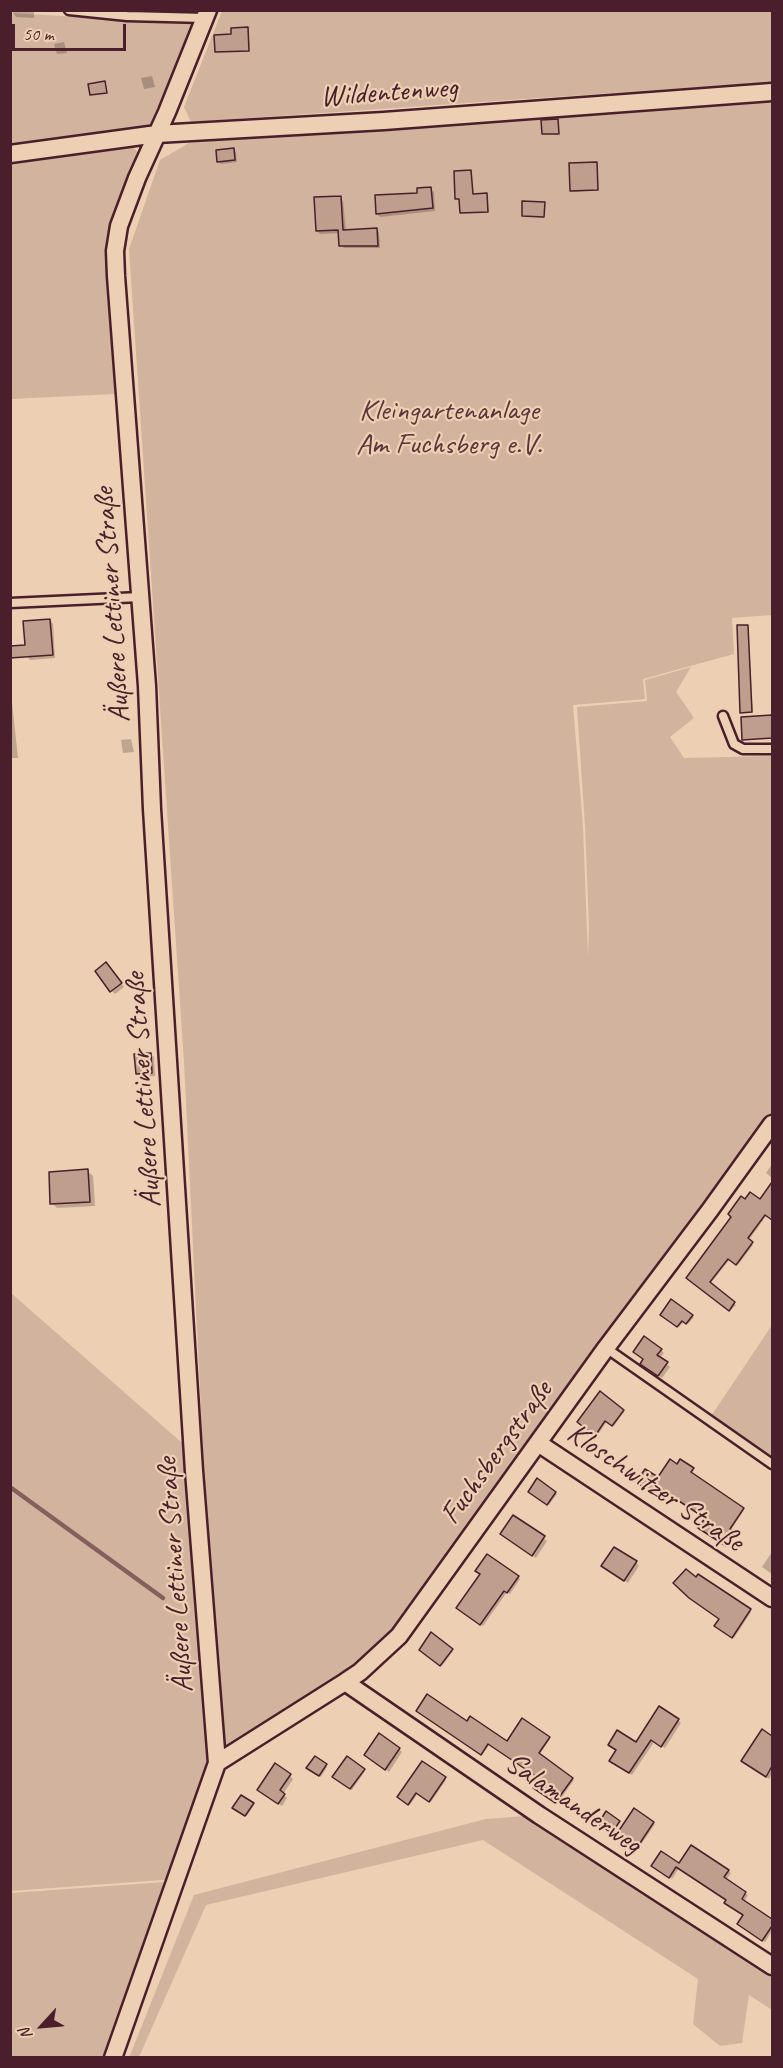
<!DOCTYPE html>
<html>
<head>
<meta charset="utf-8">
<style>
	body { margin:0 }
	#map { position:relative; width:783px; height:2068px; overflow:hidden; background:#edcfb3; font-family:Caveat,sans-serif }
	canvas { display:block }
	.frame { position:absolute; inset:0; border:12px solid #4a1f2b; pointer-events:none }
	.north { position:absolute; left:12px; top:1996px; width:60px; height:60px; -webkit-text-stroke:4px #edcfb3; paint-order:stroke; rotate:244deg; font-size:16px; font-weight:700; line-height:24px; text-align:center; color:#4a1f2b }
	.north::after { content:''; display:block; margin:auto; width:21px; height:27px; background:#4a1f2b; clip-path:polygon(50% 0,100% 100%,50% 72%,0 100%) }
	.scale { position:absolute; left:12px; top:24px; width:114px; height:27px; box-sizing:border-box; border:3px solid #4a1f2b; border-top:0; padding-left:8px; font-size:18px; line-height:21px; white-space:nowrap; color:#4a1f2b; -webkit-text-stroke:4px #edcfb3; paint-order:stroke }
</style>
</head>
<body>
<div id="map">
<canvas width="783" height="2068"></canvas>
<div class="frame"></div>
<div class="north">N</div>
<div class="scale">50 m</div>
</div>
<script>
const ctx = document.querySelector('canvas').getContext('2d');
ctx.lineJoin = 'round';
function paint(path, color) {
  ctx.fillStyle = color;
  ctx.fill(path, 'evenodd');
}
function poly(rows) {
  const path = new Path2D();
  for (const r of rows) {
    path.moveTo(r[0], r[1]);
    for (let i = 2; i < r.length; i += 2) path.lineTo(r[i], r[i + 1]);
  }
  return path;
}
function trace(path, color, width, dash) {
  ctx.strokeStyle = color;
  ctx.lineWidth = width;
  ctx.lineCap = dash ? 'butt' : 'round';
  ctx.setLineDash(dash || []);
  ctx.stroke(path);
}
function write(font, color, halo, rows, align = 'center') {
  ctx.font = font + ' Caveat,sans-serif';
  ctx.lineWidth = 4.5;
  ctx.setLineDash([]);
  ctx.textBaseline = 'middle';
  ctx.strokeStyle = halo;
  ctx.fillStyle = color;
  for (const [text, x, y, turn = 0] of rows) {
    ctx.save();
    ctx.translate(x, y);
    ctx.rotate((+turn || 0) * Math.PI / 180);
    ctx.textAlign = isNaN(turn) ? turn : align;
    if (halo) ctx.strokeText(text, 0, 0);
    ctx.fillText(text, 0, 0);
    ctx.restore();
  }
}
const green = poly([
	[222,11,772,11,772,82,191,122,184,107],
	[10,13,81,17,193,23,150,125,11,145],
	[772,99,772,615,732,618,734,654,643,679,645,699,573,705,583,826,588,957,589,925,585,826,577,707,647,701,645,680,691,667,676,692,694,718,670,737,684,758,772,756,772,1124,399,1636,218,1759,184,1062,129,249,160,160,189,143],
	[131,145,141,156,107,237,106,274,115,394,11,399,11,162],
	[11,1293,189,1449,217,1763,176,1879,11,1891],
	[772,1325,772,1469,705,1425],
	[539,1815,772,1966,772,2010,749,1995,742,2043,720,2046,693,2024,698,1979,483,1840,206,1905,139,2057,129,2058,194,1895,486,1819],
	[165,1882,103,2057,11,2057,11,1893]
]);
const shadow = poly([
	[11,10,34,10,34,18,16,17],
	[248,28,250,51,216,52,233,35],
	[64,42,67,53,57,54,54,44],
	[152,76,155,87,144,89,141,78],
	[233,149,236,152,237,162,221,164,218,161],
	[596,163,599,190,573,192,572,191],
	[471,171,473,196,487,196,489,212,461,212,460,199,457,198],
	[430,189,434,192,435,211,380,217,377,214],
	[340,198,343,201,346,231,376,229,379,232,380,248,344,248,341,245,340,233,320,234,317,231],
	[50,620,53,624,55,658,30,660,27,656],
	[748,626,753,713,743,713,742,712],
	[10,684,18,758,10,758],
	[772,716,772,739,744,739,743,718],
	[131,739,134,752,123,753,121,740],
	[110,968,124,987,115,994,112,991],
	[150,1054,154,1057,155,1076,141,1077,137,1073],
	[772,1164,772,1178,766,1173],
	[87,1171,93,1176,95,1206,57,1208,52,1203],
	[772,1184,772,1217,771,1218,767,1215,748,1241,753,1245,738,1265,730,1259,710,1284,736,1305,730,1311,688,1278,746,1201,760,1201],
	[672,1301,694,1317,688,1324,684,1321,679,1327,662,1314],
	[661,1350,664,1353,660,1358,670,1367,662,1378,645,1367],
	[600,1393,624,1412,614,1426,607,1421,597,1436,579,1422],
	[680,1461,694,1470,691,1474,744,1510,730,1531,736,1535,728,1546,702,1529,706,1518,661,1488,656,1495,638,1482,658,1479,677,1466],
	[537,1480,557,1494,549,1505,530,1492],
	[513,1517,547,1541,536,1558,505,1537],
	[772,1552,772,1574,762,1567],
	[636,1562,639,1566,628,1583,606,1569],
	[518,1577,520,1579,510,1594,507,1592,483,1626,460,1610],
	[750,1610,751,1612,734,1638,716,1626],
	[432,1635,453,1651,442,1666,421,1650],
	[419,1712,507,1743,522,1720,550,1739,539,1755,574,1780,557,1804,535,1788,542,1779,490,1744,482,1755],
	[678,1720,681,1723,665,1748,654,1742,632,1775,614,1763,617,1751,636,1744],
	[762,1731,772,1738,772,1746,770,1749,772,1751,772,1774,769,1779,746,1764],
	[399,1749,402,1752,389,1772,369,1758],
	[316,1758,327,1767,321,1777,308,1768],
	[347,1758,365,1771,352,1790,334,1777],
	[422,1763,446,1780,431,1802,418,1793,410,1805,399,1797],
	[290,1776,293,1779,283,1794,287,1798,282,1806,262,1793],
	[253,1804,254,1805,247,1816,236,1809],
	[634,1810,655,1824,640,1846,619,1832],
	[692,1847,731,1873,726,1880,748,1895,744,1902,772,1920,772,1931,765,1942,742,1926,745,1916,728,1900,679,1868,672,1879,655,1868,679,1865]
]);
const stream = poly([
	[10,1487,163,1598]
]);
const building = poly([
	[248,27,249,51,215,52,214,35,231,34,231,28,248,27],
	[105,81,107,93,90,95,88,84,105,81],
	[558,119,559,134,542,134,541,120,558,119],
	[234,148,235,160,217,162,216,150,234,148],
	[597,162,598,190,570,191,569,163,597,162],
	[471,170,473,194,487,193,488,212,460,213,459,199,455,199,454,171,471,170],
	[431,187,433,208,376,214,375,195,417,193,417,188,431,187],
	[341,196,343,230,377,228,378,246,339,246,338,230,316,231,314,197,341,196],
	[522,201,545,202,544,217,522,216,522,201],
	[50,619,53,655,10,658,10,646,25,645,23,621,50,619],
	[737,625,748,625,752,712,740,713,737,625],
	[772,715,772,738,742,740,741,717,772,715],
	[106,962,122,983,110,992,95,971,106,962],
	[151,1053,152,1073,136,1074,134,1054,151,1053],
	[88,1169,90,1202,50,1204,49,1172,88,1169],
	[772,1182,772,1220,765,1215,748,1238,753,1242,736,1265,728,1259,710,1282,735,1302,729,1311,686,1278,731,1217,728,1214,741,1196,745,1199,750,1192,760,1199,772,1182],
	[671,1299,693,1315,686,1324,682,1321,677,1327,660,1315,671,1299],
	[644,1336,662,1349,657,1355,668,1362,658,1376,640,1364,643,1359,633,1352,644,1336],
	[600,1391,624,1410,612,1426,605,1421,595,1436,577,1422,600,1391],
	[670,1459,677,1464,680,1459,694,1468,691,1472,744,1508,730,1529,736,1533,726,1546,698,1528,705,1518,659,1488,654,1495,636,1482,645,1469,658,1477,670,1459],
	[537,1478,556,1492,547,1505,528,1492,537,1478],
	[513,1515,545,1536,532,1556,500,1534,513,1515],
	[614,1547,637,1561,624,1581,601,1566,614,1547],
	[487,1554,519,1576,507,1593,504,1591,480,1625,456,1608,480,1574,475,1571,487,1554],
	[686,1569,696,1577,698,1574,751,1609,732,1638,714,1626,719,1619,689,1598,673,1583,686,1569],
	[431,1632,453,1649,440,1666,419,1650,431,1632],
	[427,1694,467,1721,470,1716,507,1741,522,1718,550,1737,539,1753,573,1778,555,1803,533,1788,540,1779,488,1744,481,1755,416,1711,427,1694],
	[659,1706,679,1719,661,1747,651,1740,629,1773,609,1761,616,1750,608,1745,617,1730,636,1742,659,1706],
	[762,1729,772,1736,772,1766,766,1777,741,1761,762,1729],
	[379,1733,400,1748,385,1770,364,1755,379,1733],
	[315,1756,327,1764,319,1776,306,1768,315,1756],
	[347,1756,365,1769,350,1789,332,1777,347,1756],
	[422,1761,446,1777,429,1802,416,1793,408,1805,397,1797,422,1761],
	[275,1763,291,1774,280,1790,285,1794,278,1804,257,1790,275,1763],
	[241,1795,254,1803,245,1816,232,1808,241,1795],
	[634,1808,654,1822,638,1846,618,1832,634,1808],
	[606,1811,620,1821,612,1833,598,1824,606,1811],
	[691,1845,729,1870,724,1877,746,1892,742,1899,772,1919,772,1926,762,1941,737,1924,743,1915,724,1903,726,1900,676,1867,669,1878,651,1866,661,1851,679,1863,691,1845]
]);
const service = poly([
	[69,10,127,16,205,18],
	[10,603,140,597],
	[723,716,734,744,743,749,772,749],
	[606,1348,772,1464]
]);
const minor = poly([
	[10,154,157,134,384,121,772,92],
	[538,1443,772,1598],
	[345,1682,539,1815,772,1966],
	[217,1763,345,1682,360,1672,399,1636,606,1348,710,1210,772,1124],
	[113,2058,217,1763,194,1471,152,809,147,686,116,276,115,251,119,226,137,178,167,112,208,10]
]);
const streetNames = [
	["Wildentenweg",389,93,-4],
	["Äußere Lettiner Straße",113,605,-94],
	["Äußere Lettiner Straße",144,1090,-94],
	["Fuchsbergstraße",497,1453,-54],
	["Kloschwitzer Straße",655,1488,34],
	["Äußere Lettiner Straße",176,1575,-94],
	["Salamanderweg",573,1804,34]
];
const parkNames = [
	["Kleingartenanlage",449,411],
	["Am Fuchsberg e.V.",449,445]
];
paint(green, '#d2b39d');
paint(shadow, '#0003');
trace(stream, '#855f5c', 4.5);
paint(building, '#bf9e8d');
trace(building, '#4a1f2b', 1.5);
trace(service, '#4a1f2b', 13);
trace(minor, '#4a1f2b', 21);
trace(service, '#edcfb3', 8);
trace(minor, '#edcfb3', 16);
write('30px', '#4a1f2b', '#edcfb3', streetNames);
write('30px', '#5e353c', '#edcfb3', parkNames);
</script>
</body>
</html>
